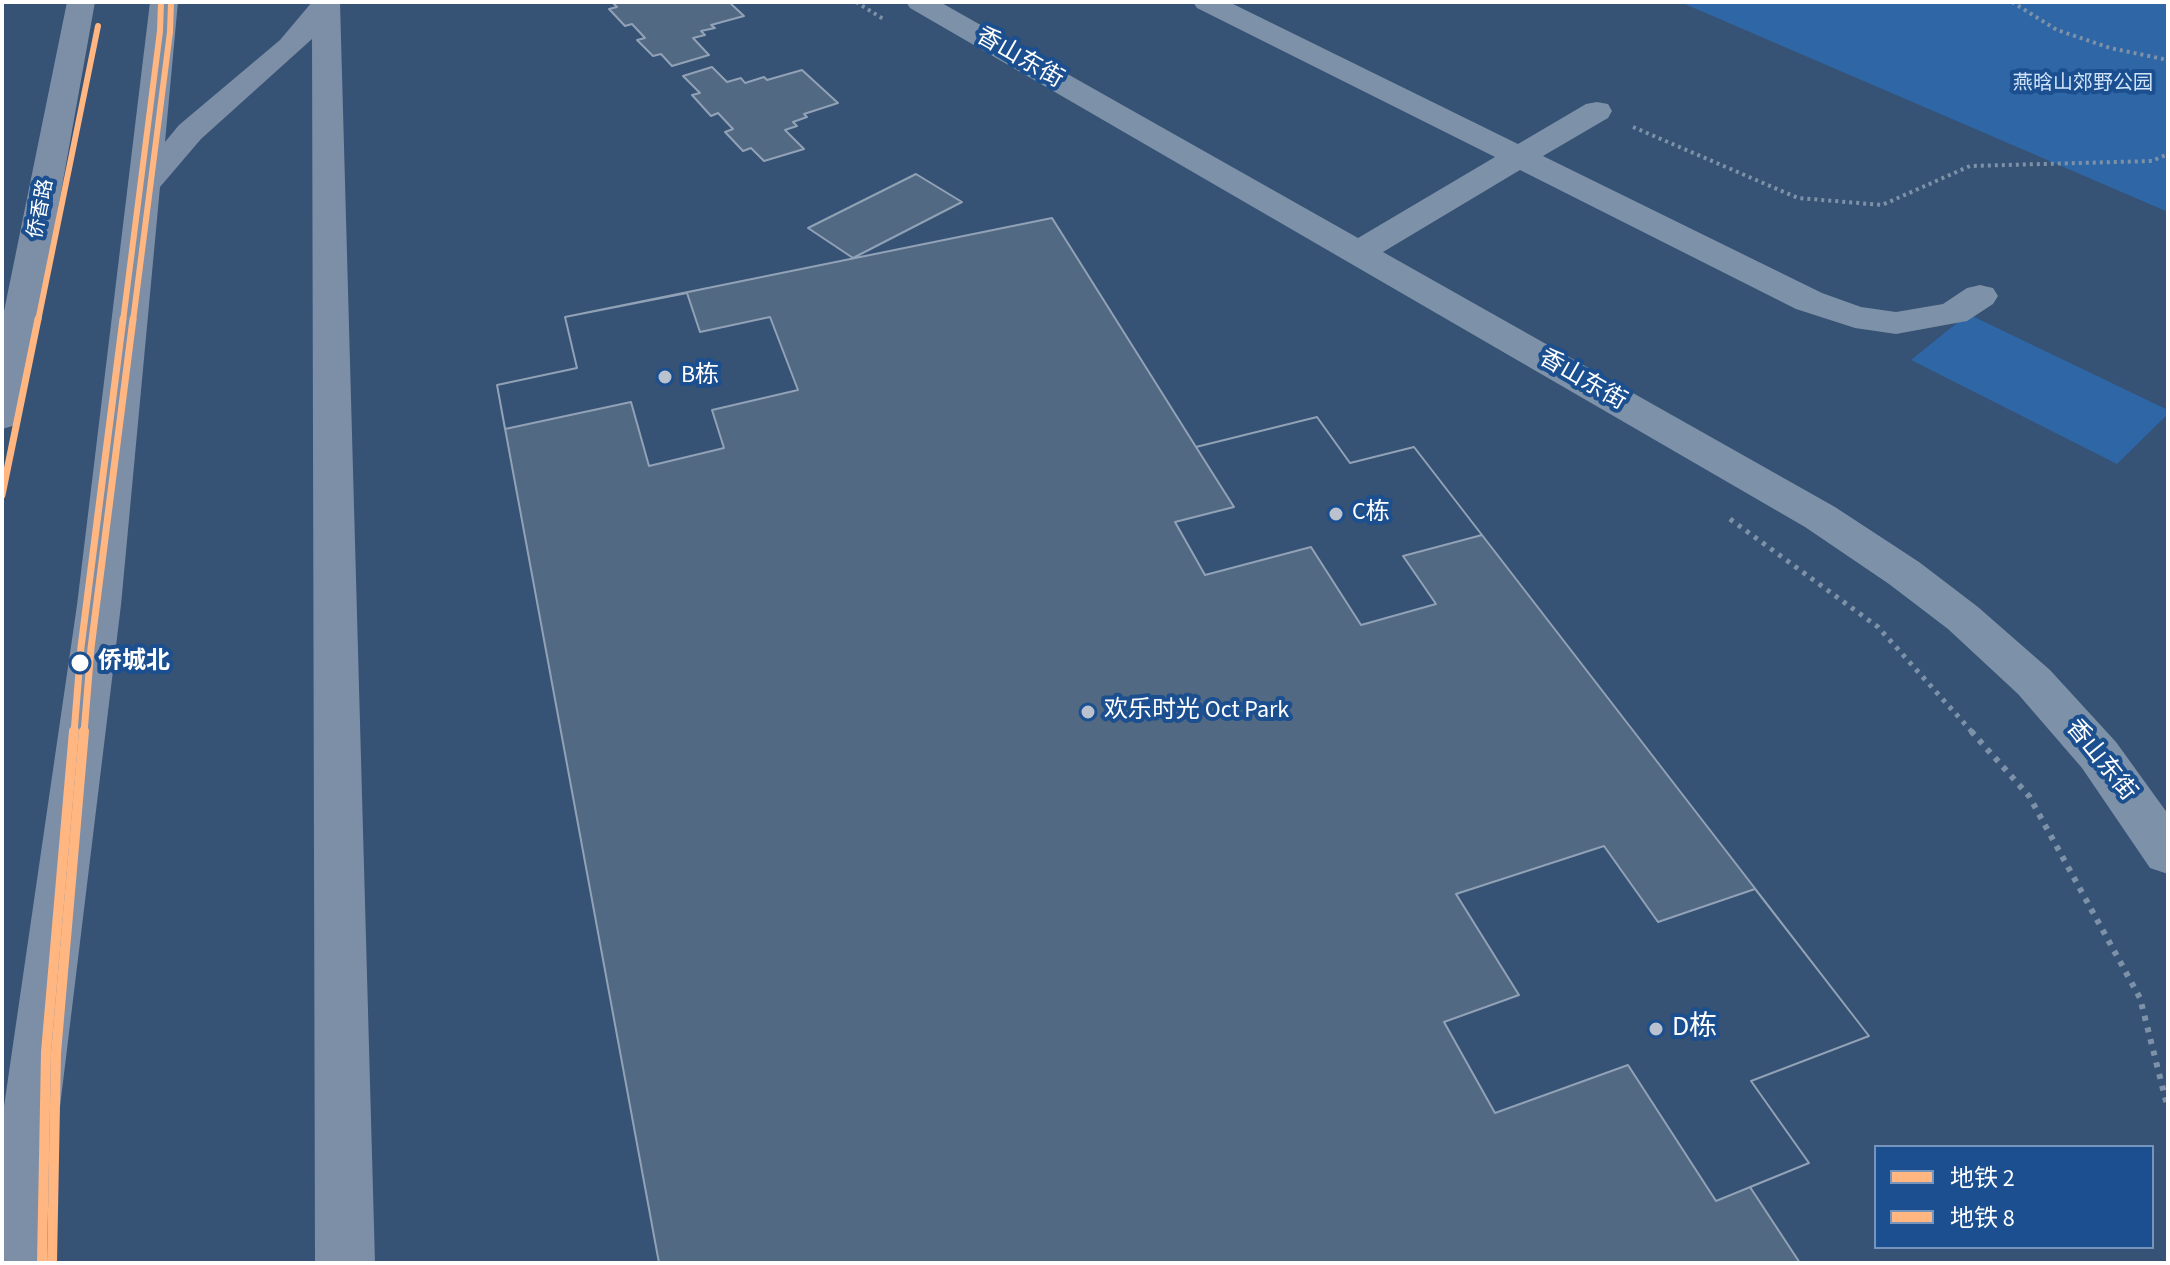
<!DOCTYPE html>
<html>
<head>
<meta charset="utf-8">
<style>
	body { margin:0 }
	#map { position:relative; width:2170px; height:1265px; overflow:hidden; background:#365274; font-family:"Source Sans 3","Noto Sans SC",sans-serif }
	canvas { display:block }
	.frame { position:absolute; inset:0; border:4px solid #fff; pointer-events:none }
	.legend { position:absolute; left:1874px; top:1145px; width:280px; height:104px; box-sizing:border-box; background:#1b4f8f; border:2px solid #7695bc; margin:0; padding:10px 14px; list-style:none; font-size:24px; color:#fff }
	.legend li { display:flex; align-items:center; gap:16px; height:40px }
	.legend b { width:40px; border:2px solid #7695bc }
</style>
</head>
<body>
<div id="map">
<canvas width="2170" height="1265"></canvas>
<div class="frame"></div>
<ul class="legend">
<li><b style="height:10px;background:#ffb680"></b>地铁 2</li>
<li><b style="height:10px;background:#ffb680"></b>地铁 8</li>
</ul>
</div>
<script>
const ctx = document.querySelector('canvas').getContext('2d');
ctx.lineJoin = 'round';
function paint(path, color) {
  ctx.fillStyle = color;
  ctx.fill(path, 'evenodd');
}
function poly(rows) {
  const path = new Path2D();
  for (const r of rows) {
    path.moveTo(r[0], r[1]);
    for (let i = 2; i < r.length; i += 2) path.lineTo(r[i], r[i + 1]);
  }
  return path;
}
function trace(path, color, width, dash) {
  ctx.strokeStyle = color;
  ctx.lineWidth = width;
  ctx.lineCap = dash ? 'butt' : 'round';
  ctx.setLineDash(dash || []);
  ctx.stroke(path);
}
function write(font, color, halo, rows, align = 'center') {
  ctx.font = font + ' "Source Sans 3","Noto Sans SC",sans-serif';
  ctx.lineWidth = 8;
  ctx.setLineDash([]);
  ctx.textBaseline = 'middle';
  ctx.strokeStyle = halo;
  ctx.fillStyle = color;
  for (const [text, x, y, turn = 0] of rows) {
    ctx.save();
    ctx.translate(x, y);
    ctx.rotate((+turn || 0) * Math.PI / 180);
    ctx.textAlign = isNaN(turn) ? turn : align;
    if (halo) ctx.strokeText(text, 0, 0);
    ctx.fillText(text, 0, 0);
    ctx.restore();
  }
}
const green = poly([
	[1680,2,2168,2,2168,212],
	[1968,314,2168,410,2168,414,2117,464,1911,360]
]);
const building = poly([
	[612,2,729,2,744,16,711,25,715,28,701,31,705,35,693,38,709,55,672,66,661,54,653,56,637,40,645,38,632,24,625,26,609,9,617,7,612,2],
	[712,67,727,82,741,78,745,83,764,77,767,80,802,70,838,103,804,114,807,117,793,122,797,126,785,130,804,149,764,161,751,148,743,151,725,132,733,129,718,113,711,116,692,95,700,93,683,76,712,67],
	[916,174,962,202,853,258,808,228,916,174],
	[1052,218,1196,447,1317,417,1350,463,1414,447,1869,1036,1751,1081,1809,1163,1750,1187,1800,1263,659,1263,497,385,577,368,565,317,1052,218],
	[687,293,700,332,770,317,798,390,712,410,724,448,649,466,631,402,505,429,497,385,577,368,565,317,687,293],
	[1317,417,1350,463,1414,447,1482,535,1403,556,1436,604,1361,625,1311,547,1205,575,1175,522,1234,507,1196,447,1317,417],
	[1604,846,1658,922,1755,889,1869,1036,1751,1081,1809,1163,1716,1201,1628,1065,1495,1113,1444,1022,1519,995,1456,894,1604,846]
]);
const pathFar2 = poly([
	[856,2,885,20],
	[2012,2,2057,30,2110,48,2168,60],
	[1633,127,1798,198,1882,205,1970,166,2152,161,2168,154]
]);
const pathFar1 = poly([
	[1730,519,1878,627,1973,733]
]);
const path = poly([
	[1971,731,2029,796,2140,998,2168,1109]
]);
const minor = poly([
	[906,2,940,2,1358,238,1495,157,1197,8,1193,2,1229,2,1518,144,1586,104,1597,102,1608,104,1612,111,1608,118,1543,156,1822,293,1861,307,1896,312,1943,304,1967,288,1980,285,1993,288,1998,296,1993,304,1967,321,1896,334,1855,328,1796,309,1520,170,1383,252,1835,507,1919,562,1978,607,2050,670,2116,742,2168,814,2168,874,2150,868,2082,768,2018,694,1948,629,1889,584,1805,527,910,8,906,2]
]);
const major = poly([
	[67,2,95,2,21,416,16,425,2,429,2,321,67,2],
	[150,2,178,2,165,142,179,125,280,40,312,2,340,2,375,1263,315,1263,312,39,201,139,160,187,121,605,41,1263,2,1263,2,1120,77,605,150,2]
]);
const metro1Far2 = poly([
	[38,321,98,26],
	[123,321,160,31,161,2]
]);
const metro1Far1 = poly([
	[2,495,38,319],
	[74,733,81,647,123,319]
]);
const metro1 = poly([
	[42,1263,46,1052,74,731]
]);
const metro2Far2 = poly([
	[133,321,170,32,171,2]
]);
const metro2Far1 = poly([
	[84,733,91,648,133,319]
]);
const metro2 = poly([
	[52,1263,56,1053,84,731]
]);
const markers = [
	[665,377,8,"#b9c2ce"],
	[1336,514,8,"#b9c2ce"],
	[80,663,10,"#fff"],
	[1088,712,8,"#b9c2ce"],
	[1656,1029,8,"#b9c2ce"]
];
const farParknames = [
	["燕晗山郊野公园",2083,85]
];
const farStreetnames = [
	["侨香路",42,209,-79]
];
const streetNames = [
	["香山东街",1019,59,30],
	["香山东街",1582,381,30],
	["香山东街",2100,761,51]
];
const poiNames = [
	["B栋",681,377],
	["C栋",1352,514],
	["欢乐时光 Oct Park",1104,712]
];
const stopNames = [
	["侨城北",98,663]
];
const nearPoinames = [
	["D栋",1672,1029]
];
paint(green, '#2f66a5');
paint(building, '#526984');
trace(building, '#92a2b6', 2);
trace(pathFar2, '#7d92a8', 4, [3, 4]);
trace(pathFar1, '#7d92a8', 5, [4, 6]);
trace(path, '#7d92a8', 6, [5, 7]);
paint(minor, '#7d92a8');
paint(major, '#7d8ea7');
trace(metro1Far2, '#ffb680', 6);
trace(metro1Far1, '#ffb680', 7);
trace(metro1, '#ffb680', 10);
trace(metro2Far2, '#ffb680', 6);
trace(metro2Far1, '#ffb680', 7);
trace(metro2, '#ffb680', 10);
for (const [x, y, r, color] of markers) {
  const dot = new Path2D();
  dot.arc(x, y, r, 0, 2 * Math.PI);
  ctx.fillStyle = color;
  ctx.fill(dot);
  trace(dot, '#1b4f8f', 3);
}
write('20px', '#cfe3fa', '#1b4f8f', farParknames);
write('20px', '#fff', '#1b4f8f', farStreetnames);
write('24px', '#fff', '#1b4f8f', streetNames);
write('24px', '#fff', '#1b4f8f', poiNames, 'left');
write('bold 24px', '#fff', '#1b4f8f', stopNames, 'left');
write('28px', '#fff', '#1b4f8f', nearPoinames, 'left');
</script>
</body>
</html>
